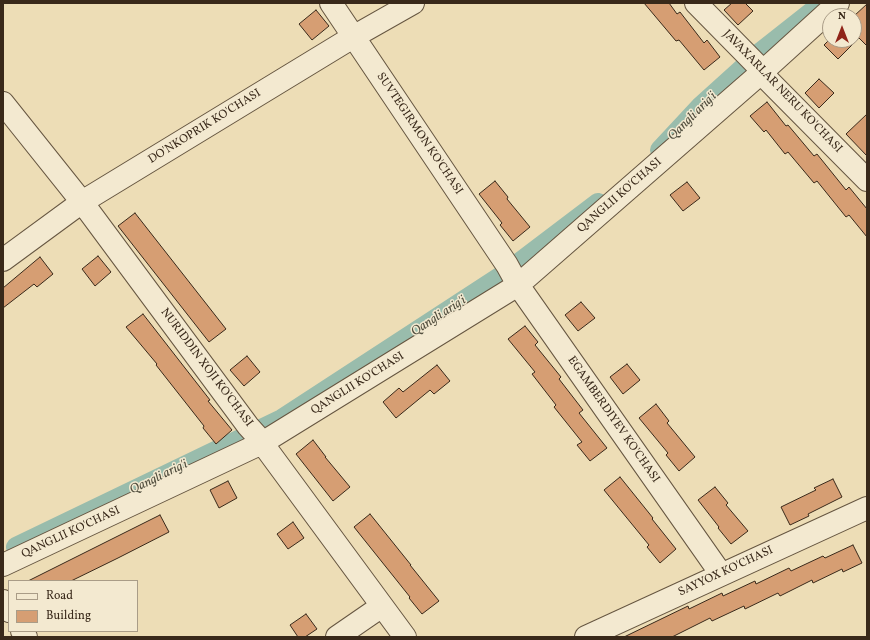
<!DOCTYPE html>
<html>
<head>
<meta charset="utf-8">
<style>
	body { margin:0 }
	#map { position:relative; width:870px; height:640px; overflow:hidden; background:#edddb6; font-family:Vollkorn,serif }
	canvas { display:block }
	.frame { position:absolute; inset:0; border:4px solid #39291a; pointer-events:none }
	.legend { position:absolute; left:8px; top:580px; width:130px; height:52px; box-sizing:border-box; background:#f3e9d0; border:1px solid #a99c87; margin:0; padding:5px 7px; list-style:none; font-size:12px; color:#39291a }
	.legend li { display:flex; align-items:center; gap:8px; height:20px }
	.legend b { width:20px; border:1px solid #a99c87 }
	.north { position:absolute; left:822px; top:8px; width:40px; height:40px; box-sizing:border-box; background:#f3e9d0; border:1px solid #a99c87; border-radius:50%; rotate:0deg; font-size:11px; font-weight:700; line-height:16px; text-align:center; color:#39291a }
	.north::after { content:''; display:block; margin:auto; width:14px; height:18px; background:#8f2418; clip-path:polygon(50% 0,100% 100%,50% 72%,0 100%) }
</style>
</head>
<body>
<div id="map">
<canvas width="870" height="640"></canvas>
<div class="frame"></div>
<ul class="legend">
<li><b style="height:5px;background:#f3e9d0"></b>Road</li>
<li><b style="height:11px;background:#d69e73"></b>Building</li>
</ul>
<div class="north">N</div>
</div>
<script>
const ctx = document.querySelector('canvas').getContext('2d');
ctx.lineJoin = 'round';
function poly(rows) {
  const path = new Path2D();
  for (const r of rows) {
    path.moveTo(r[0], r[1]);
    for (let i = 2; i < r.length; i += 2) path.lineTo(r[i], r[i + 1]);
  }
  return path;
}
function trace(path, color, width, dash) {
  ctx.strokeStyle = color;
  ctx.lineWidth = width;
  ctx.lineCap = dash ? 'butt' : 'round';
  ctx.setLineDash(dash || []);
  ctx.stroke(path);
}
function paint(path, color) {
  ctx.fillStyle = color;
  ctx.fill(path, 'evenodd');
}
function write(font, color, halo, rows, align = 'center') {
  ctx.font = font + ' Vollkorn,serif';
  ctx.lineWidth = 3;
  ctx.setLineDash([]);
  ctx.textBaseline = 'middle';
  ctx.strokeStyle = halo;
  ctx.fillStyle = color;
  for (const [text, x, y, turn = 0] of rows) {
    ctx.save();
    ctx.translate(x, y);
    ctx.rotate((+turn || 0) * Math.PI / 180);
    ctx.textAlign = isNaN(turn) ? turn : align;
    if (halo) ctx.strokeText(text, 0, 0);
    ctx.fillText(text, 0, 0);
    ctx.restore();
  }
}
const canal = poly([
	[660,150,700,107,762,51,823,3],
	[16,547,282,419,503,275,598,203]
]);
const building = poly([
	[644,3,669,3,677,14,680,12,704,43,707,40,720,57,704,70,679,40,676,41,644,3],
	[732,3,745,3,753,11,738,25,724,10,732,3],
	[867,4,867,46,859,38,838,59,824,45,830,39,830,40,854,40,854,16,867,4],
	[316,10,329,26,312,40,299,24,316,10],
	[819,79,834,93,819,108,805,93,819,79],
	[767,102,786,126,788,125,814,156,817,154,846,190,849,187,867,209,867,237,849,215,846,217,817,181,814,183,788,152,785,154,766,130,764,132,750,116,767,102],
	[867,114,867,156,846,134,867,114],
	[495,181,508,197,507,199,530,227,513,241,500,225,502,223,479,194,495,181],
	[687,182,700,198,683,211,670,195,687,182],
	[135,213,226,329,209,342,118,226,135,213],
	[98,256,111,272,95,286,82,269,98,256],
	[40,257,53,274,37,287,34,284,3,308,3,288,40,257],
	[581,302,595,318,578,331,565,315,581,302],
	[143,314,185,368,210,400,208,401,232,430,216,444,203,428,204,426,156,365,157,364,126,327,143,314],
	[525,326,538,342,535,345,561,377,559,379,583,410,579,413,607,448,590,461,577,445,582,442,554,407,556,405,532,374,535,372,508,339,525,326],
	[247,356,260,372,244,386,230,370,247,356],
	[627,364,640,380,623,394,610,377,627,364],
	[437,365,450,381,434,394,430,390,396,418,383,402,399,388,403,392,437,365],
	[656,404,669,421,667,423,695,457,679,471,666,455,668,453,639,418,656,404],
	[313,440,326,457,325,457,350,487,333,501,296,454,313,440],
	[620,477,653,518,652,519,676,549,660,563,647,547,649,545,604,490,620,477],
	[833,479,842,497,808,514,809,516,790,525,781,507,816,490,814,488,833,479],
	[228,481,237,498,219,508,210,490,228,481],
	[715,487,728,503,726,505,748,531,731,544,718,528,719,527,698,500,715,487],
	[370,514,411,565,410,565,439,601,422,614,409,598,410,597,354,527,370,514],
	[160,515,169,532,118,558,71,581,28,581,160,515],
	[293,522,304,538,288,549,277,534,293,522],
	[853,545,862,563,843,572,842,569,813,583,812,580,780,596,778,593,745,609,744,606,712,621,710,618,672,637,624,637,688,606,689,609,722,593,723,596,755,581,756,584,789,568,791,571,823,556,825,558,853,545],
	[306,614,317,629,305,637,298,637,290,625,306,614]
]);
const minor = poly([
	[331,3,507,265,518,285,721,574],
	[696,3,756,64,761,73,867,180],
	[3,103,82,202,248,426,257,436,405,637],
	[3,260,82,202,353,37,413,3],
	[3,565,262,443,518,285,761,73,838,3],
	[3,601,9,611],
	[22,631,26,637],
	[337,637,382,606],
	[586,637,867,508]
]);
const streetNames = [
	["JAVAXARLAR NERU KO'CHASI",782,92,46],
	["DO'NKOPRIK KO'CHASI",205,127,-32],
	["SUVTEGIRMON KO'CHASI",419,134,56],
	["QANGLII KO'CHASI",620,196,-41],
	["NURIDDIN XOJI KO'CHASI",206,368,53],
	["QANGLII KO'CHASI",358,384,-32],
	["EGAMBERDIYEV KO'CHASI",613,420,55],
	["QANGLII KO'CHASI",71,533,-25],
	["SAYYOX KO'CHASI",726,572,-25]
];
const waterNames = [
	["Qangli arig'i",693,117,-45],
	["Qangli arig'i",439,317,-33],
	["Qangli arig'i",159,478,-26]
];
trace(canal, '#99bcac', 20);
paint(building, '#d69e73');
trace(building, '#39291a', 1);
trace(minor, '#665641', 24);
trace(minor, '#f3e9d0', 22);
write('12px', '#39291a', '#f3e9d0', streetNames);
write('italic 13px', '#514e3e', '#f3e9d0', waterNames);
</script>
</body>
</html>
